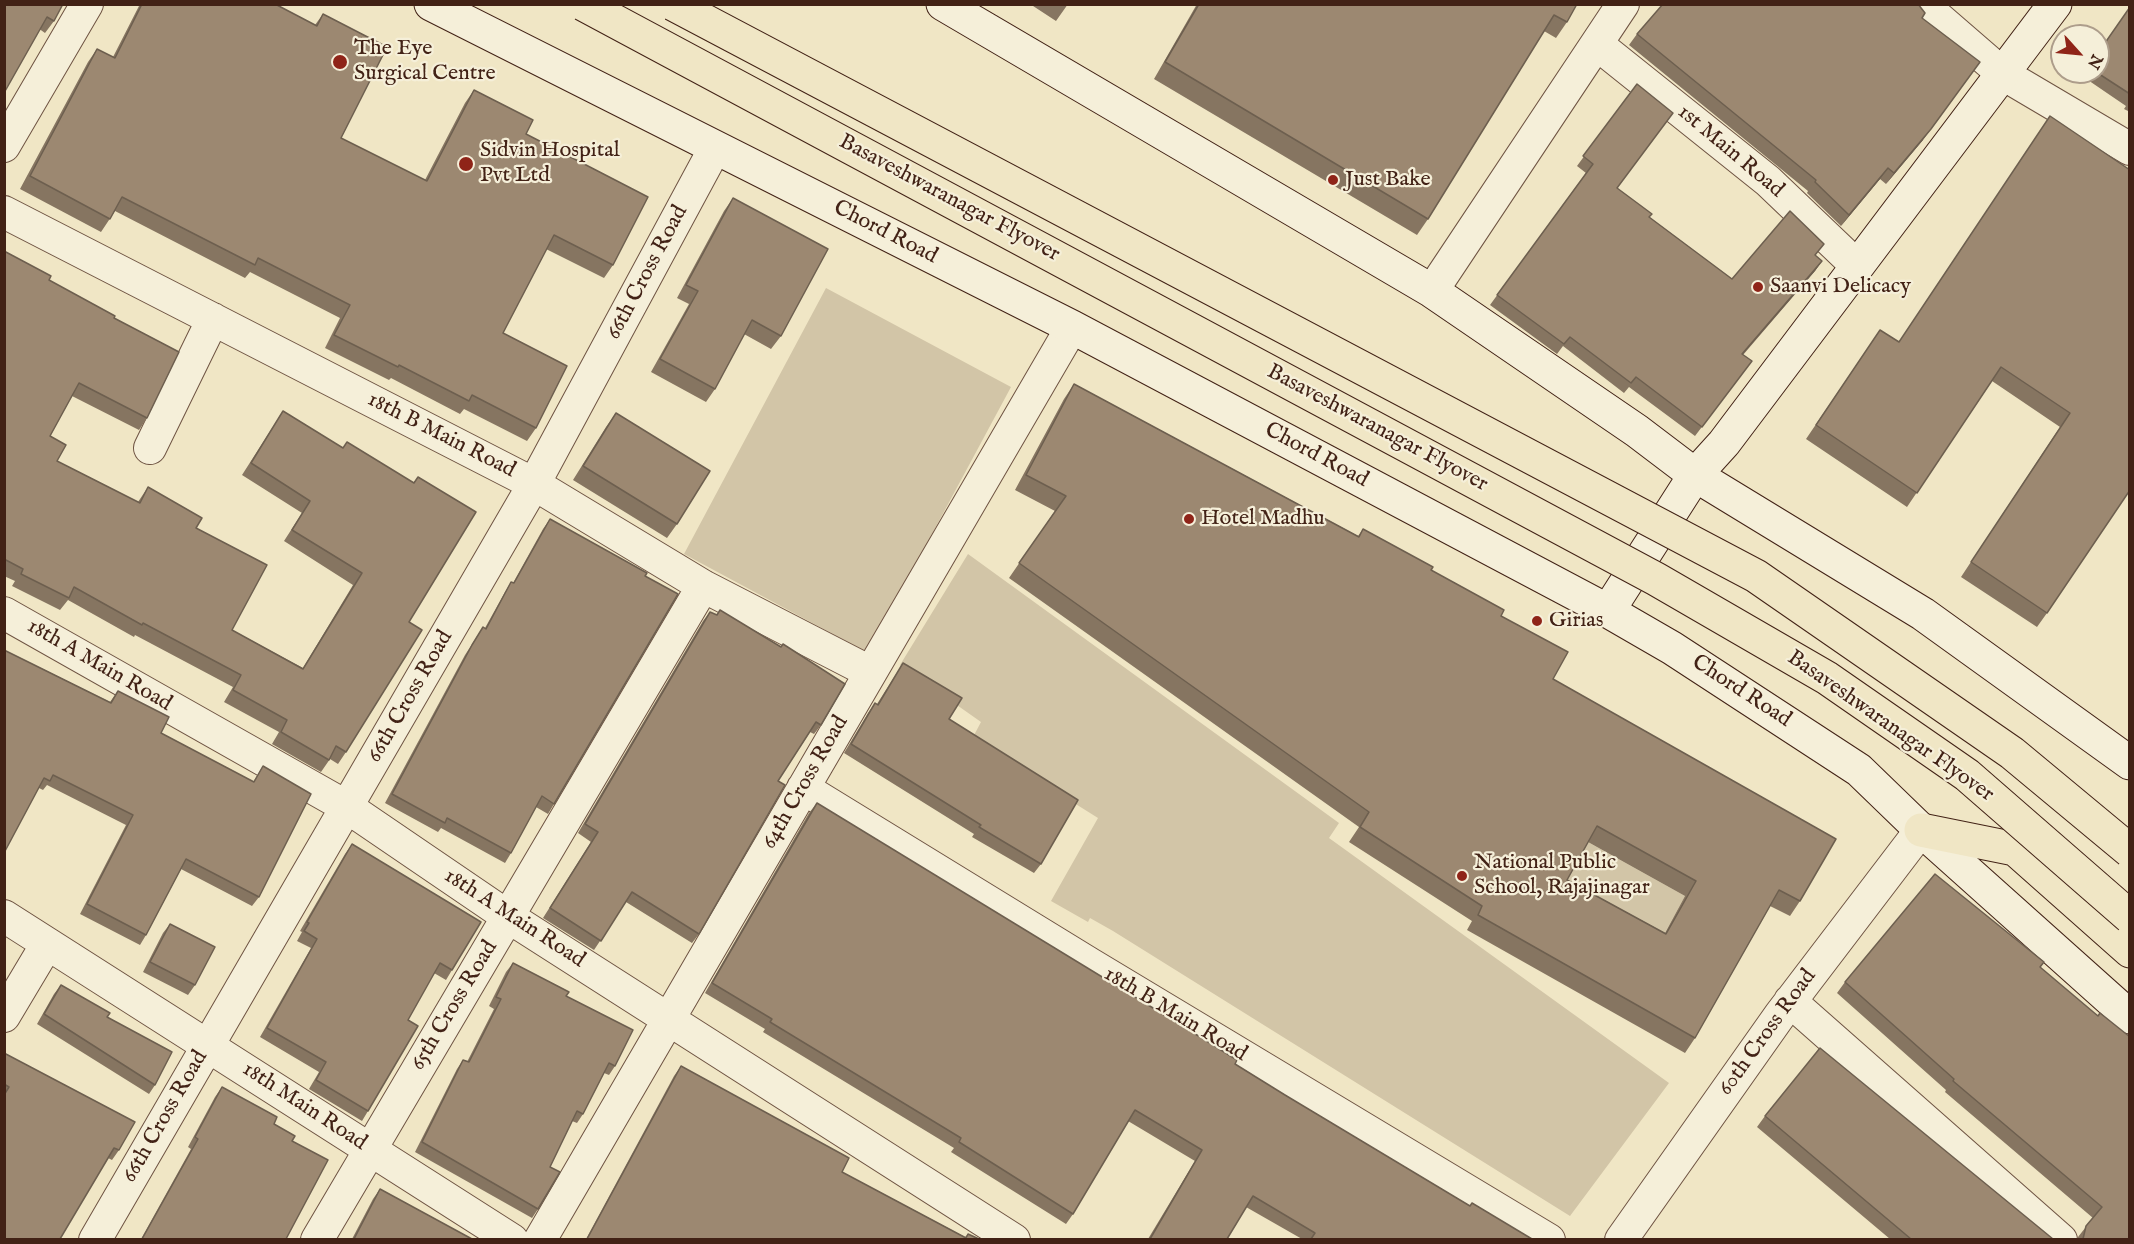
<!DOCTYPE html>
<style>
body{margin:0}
#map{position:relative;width:2134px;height:1244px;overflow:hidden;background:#f0e6c5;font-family:"IM FELL English",serif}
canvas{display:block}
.frame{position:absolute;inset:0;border:6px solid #422216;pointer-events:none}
.north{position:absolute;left:2050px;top:24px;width:60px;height:60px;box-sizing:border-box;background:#f5efd9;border:2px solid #ad9d8b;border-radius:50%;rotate:117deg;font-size:16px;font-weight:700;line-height:24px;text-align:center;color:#422216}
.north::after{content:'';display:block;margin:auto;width:21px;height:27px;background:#8f2418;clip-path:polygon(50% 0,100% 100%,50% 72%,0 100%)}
</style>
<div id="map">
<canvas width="2134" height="1244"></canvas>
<div class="frame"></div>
<div class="north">N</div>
</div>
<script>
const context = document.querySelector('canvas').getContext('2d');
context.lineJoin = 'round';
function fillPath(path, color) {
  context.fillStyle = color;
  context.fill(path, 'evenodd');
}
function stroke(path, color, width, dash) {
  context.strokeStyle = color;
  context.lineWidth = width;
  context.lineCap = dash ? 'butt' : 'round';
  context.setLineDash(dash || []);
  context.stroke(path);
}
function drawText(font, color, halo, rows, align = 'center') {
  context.font = font + ' "IM FELL English",serif';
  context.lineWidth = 4.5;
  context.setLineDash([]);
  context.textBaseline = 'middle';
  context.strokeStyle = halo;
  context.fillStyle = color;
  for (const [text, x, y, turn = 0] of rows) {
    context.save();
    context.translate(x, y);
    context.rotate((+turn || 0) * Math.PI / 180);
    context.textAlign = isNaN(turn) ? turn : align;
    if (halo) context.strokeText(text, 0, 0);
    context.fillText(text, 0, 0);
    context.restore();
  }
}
const green = new Path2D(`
 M826,288L1011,387L868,653L684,554Z
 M968,554L1339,823L1329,838L1669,1083L1570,1216L1113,931L1090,918L1088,922L1051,901L1098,818L972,739L981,722L900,665Z
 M1586,841L1685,896L1656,949L1557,895Z`);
const street = new Path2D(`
 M1922,4L2003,74L2130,149
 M1598,45L1768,181L1857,266
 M4,146L87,4
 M4,212L534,484L703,586L870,672
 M1432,291L1623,4
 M150,448L213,319
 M4,613L347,807L507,916L1014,1240
 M803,788L1090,964L1549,1240
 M4,916L512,1240
 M1790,1001L2061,1240
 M4,1016L47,944
 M95,1240L534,484L715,148
 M317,1240L703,586
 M540,1240L1072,327
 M1621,1240L1780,1015L1921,830`);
const secondary = new Path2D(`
 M431,4L1072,327L1608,611L1672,648L1859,770L1921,830L2130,1017
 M943,4L1432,291L1637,431L1695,475L1923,614L2130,763
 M1608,611L1695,475L1724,443L2055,4`);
const primary = new Path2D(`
 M1921,830L2015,849L2130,951`);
const primaryBridge = new Path2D(`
 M583,4L1656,579L1827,678L1967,775L2130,917
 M673,4L1756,576L2012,753L2130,851`);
const wall = new Path2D(`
 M4,4H63L54,21L45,33Z
 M140,4H275L315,25L323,14L341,138L425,180L465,103L474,90L526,134L613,265L604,278L546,249L503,333L536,428L527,441L464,409L460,414L391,378L389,380L325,348L340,318L250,272L245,278L115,211L101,232L20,189L88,62L97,49L113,57Z
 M1030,4H1068L1056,21Z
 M1197,4H1577L1567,22L1556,38L1544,31L1428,219L1417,235L1154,79Z
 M2130,7V112L2124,109L2126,106L2082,76L2085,72H2098Z
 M1922,18L1923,140L1886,184L1880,179L1841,226L1807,193L1808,191L1629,45L1637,34Z
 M1637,84L1617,188L1649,217L1732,279L1816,256L1822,261L1815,271L1743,355L1752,361L1695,436L1629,387L1624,393L1563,346L1557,354L1490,305L1586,173L1577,166Z
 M2130,170L2047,613L2037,627L1961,577L2060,427L1992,381L1907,507L1806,439L1880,330L1898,342Z
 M733,198L781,336L771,349L744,334L715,389L706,402L651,372L689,304L677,298L724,211Z
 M4,251L49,280L114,318L147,418L139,430L72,396L50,436L57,461L138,502L148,487L196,528L232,630L303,668L353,585L284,541L302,513L242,475L283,411L342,448L413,483L418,477L409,622L346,752L338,764L330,759L321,772L272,744L279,732L224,702L233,687L135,635L134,637L68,600L60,610L12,586L15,581L4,576Z
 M1074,384L1358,536L1363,529L1431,570L1501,616L1553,679L1800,901L1790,916L1770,906L1695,1038L1685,1053L1467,930L1472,921L1349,842L1359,827L1009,578L1055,511L1015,490L1064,399ZM1588,842L1685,896L1665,933L1567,880Z
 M616,413L677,524L667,538L573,480L606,427Z
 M550,519L645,576L554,804L548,814L536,807L511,853L505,863L441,828L438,832L385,803L465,655L483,627L485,628L505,592L511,582L513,583L543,529Z
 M710,612L821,725L814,734L810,732L778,781L699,934L692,943L626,902L594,950L543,918L591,842L578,833L703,621Z
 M4,650L110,702L118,691L161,733L253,782L263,766L259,897L252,906L181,869L146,935L140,945L80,914L126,825L47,785L43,790L39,788Z
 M903,663L949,719L1041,864L1034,873L972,837L974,834L844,753L868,713L875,703L877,704Z
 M817,803L1285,1095L1470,1206L1532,1239H1302L1246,1207L1227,1239H1148L1195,1161L1128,1121L1073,1214L1066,1224L951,1152L954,1148L763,1032L765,1029L705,993L809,813Z
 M352,844L452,970L446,980L434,973L408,1020L368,1111L362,1121L309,1089L319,1072L260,1037L311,948L297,941L302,932L300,931L345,854Z
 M170,924L195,985L188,995L143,972L163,933Z
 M2044,962L2040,968L2130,1239H2078V1237L2093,1218L1945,1092L1946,1090L1837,993L1845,982Z
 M513,963L566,996L615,1066L609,1075L604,1073L583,1114L577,1123L572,1121L550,1167L538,1209L532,1218L415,1152L457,1069L463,1060L467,1062L494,1009L489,1006L506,972Z
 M61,985L107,1017L155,1085L149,1094L37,1024L54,994Z
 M4,1053L119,1150L112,1160L108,1158L4,1239Z
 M681,1066L842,1172L965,1237L968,1234L979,1239H586L674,1076Z
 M222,1087L274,1124L292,1141L286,1239H141L191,1149L188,1147L215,1097Z
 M1765,1116L2053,1239H1890L1757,1127Z
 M380,1189L472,1239H352L373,1199Z`);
const shadedWall = new Path2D(`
 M1980,62L1923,140L1886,184L1894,173Z
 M1888,168L1880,179L1841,226L1849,215Z
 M1822,261L1815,271L1735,363L1742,354Z`);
const building = new Path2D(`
 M4,4H63L54,21L47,17L4,93Z
 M142,4H275L317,26L323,14L387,47L341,138L427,181L474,90L533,120L526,134L648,197L613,265L554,235L503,333L567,366L536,428L472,395L469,401L399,365L398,367L334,335L350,305L258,258L255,265L122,197L110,219L30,176L97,49L115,58Z
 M1199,4H1577L1567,22L1554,15L1428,219L1165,62Z
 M1663,4H1918L1925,13L1922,18L1980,62L1931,129L1894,173L1888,168L1849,215L1815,182L1816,180L1637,34Z
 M2130,7V94L2096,72H2098V53Z
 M1637,84L1673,113L1617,188L1652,214L1649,217L1732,279L1790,211L1824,244L1815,255L1822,261L1742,354L1752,361L1702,427L1636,377L1631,383L1570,337L1564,344L1497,295L1593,164L1583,156Z
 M2050,116L2130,170V490L2047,613L1971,562L2070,413L2001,367L1917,493L1816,425L1880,330L1899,342Z
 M733,198L828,249L781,336L752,320L715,389L660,359L698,291L686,285Z
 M4,251L51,276L49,280L115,316L114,318L179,352L147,418L79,383L50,436L66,445L57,461L140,503L148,487L202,518L196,528L267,565L232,630L303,669L362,573L292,530L310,501L251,463L283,411L343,448L347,442L414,483L418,477L476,512L409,622L422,630L346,752L336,746L329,760L281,732L287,720L233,690L241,675L143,623L142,625L74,587L69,598L21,574L23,569L4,559Z
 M1074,384L1359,537L1363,529L1433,567L1431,570L1504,610L1501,616L1568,652L1553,679L1836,839L1800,901L1779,890L1695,1038L1478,915L1482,906L1360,827L1369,812L1019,563L1066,496L1026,475ZM1597,826L1696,881L1666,934L1567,880Z
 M616,413L710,471L677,524L583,466Z
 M550,519L647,573L645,576L678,594L554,804L542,796L511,853L447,818L445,823L392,794L472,645L483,627L486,629L511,582L514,583Z
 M720,610L781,647L783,644L845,684L821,725L816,722L778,781L785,785L699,934L632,892L601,941L550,908L598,832L585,824L710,612L717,615Z
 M4,650L111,703L118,691L169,717L161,733L254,782L263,766L311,794L259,897L186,859L146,935L87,904L133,815L53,775L50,781L44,778L4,853Z
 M903,663L962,698L949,719L1078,800L1041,864L979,827L981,825L851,744L875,703L878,705Z
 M817,803L1176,1022L1237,1060L1235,1064L1285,1095L1470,1206L1472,1203L1532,1239H1311L1315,1233L1253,1196L1227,1239H1150L1202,1150L1135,1110L1073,1214L959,1142L961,1138L770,1022L772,1019L712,983Z
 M352,844L481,922L452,970L440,963L408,1020L418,1026L368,1111L316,1080L326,1062L267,1028L317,939L304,931L309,923L307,922Z
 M1935,874L2044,962L2040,967L2098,1016L2100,1013L2130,1037V1239H2083L2086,1226L2102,1207L1953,1081L1954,1079L1845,982Z
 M170,924L215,947L195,985L150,962Z
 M513,963L569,992L566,996L633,1030L615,1066L609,1063L583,1114L577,1111L550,1167L560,1172L538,1209L422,1142L463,1060L469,1062L501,999L496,997Z
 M61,985L110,1013L107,1017L172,1052L155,1085L44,1014Z
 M1820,1048L2053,1239H1911L1765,1116Z
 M4,1053L135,1122L119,1150L114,1148L60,1239H4V1095L9,1087L4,1084Z
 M681,1066L849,1158L842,1172L966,1238L968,1234L979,1239H587Z
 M222,1087L277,1117L274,1124L295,1136L292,1141L328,1160L286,1239H142L198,1139L195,1137Z
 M380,1189L472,1239H354Z`);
const markers = [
 [340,62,8,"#8f2418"],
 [466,164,8,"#8f2418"],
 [1333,180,6,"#8f2418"],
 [1758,287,6,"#8f2418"],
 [1189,519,6,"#8f2418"],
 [1537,621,6,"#8f2418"],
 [1462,876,6,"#8f2418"]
];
const poiNames = [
 ["The Eye",354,49],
 ["Surgical Centre",354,74],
 ["Sidvin Hospital",480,151],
 ["Pvt Ltd",480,176],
 ["Just Bake",1345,180],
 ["Saanvi Delicacy",1770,287],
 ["Hotel Madhu",1201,519],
 ["Girias",1549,621],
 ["National Public",1474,863],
 ["School, Rajajinagar",1474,888]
];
const streetNames = [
 ["1st Main Road",1730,152,40],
 ["Basaveshwaranagar Flyover",949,199,28],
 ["Chord Road",885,233,27],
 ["66th Cross Road",648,273,-62],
 ["Basaveshwaranagar Flyover",1377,429,28],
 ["18th B Main Road",441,436,27],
 ["Chord Road",1316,456,28],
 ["18th A Main Road",99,666,30],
 ["Chord Road",1741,692,33],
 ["66th Cross Road",411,697,-60],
 ["Basaveshwaranagar Flyover",1890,727,35],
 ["64th Cross Road",806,783,-60],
 ["18th A Main Road",514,919,33],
 ["65th Cross Road",455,1006,-59],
 ["18th B Main Road",1175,1015,31],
 ["60th Cross Road",1768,1033,-54],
 ["18th Main Road",304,1107,33],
 ["66th Cross Road",166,1117,-60]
];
fillPath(green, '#d2c5a7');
stroke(street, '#6e5342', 34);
stroke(secondary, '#422216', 35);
stroke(primary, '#422216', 35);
stroke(street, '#f5efd9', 32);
stroke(secondary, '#f5efd9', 33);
stroke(primary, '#f0e6c5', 33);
stroke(primaryBridge, '#422216', 35, []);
stroke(primaryBridge, '#f0e6c5', 33);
fillPath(wall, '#867561');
fillPath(shadedWall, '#6d5f4f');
fillPath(building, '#9c8871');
stroke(building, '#6d5f4f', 1.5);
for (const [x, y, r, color] of markers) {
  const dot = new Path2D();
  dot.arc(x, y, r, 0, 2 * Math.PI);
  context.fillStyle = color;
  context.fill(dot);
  stroke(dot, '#f5efd9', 2);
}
drawText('22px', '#422216', '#f5efd9', poiNames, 'left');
drawText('22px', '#422216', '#f5efd9', streetNames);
</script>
